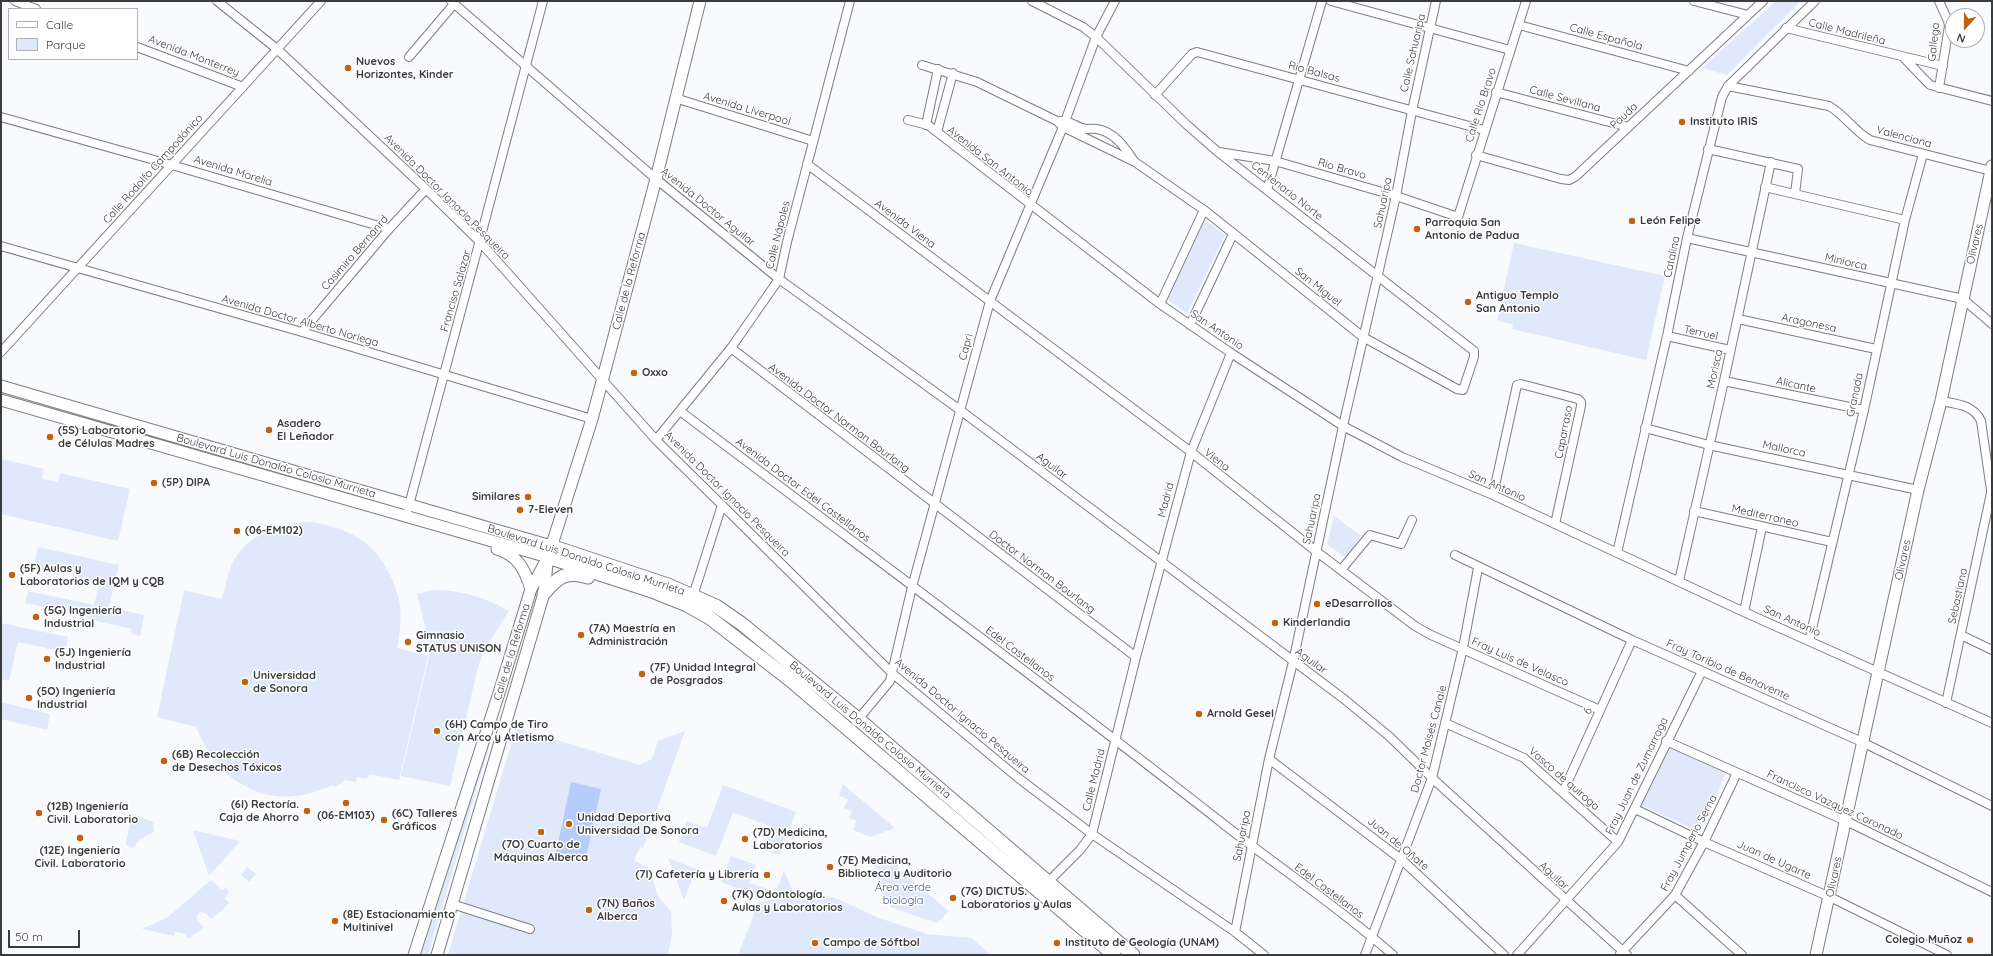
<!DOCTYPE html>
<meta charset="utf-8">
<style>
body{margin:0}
#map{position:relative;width:1993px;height:956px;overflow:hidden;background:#f8fafe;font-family:Quicksand,sans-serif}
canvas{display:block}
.frame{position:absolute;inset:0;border:2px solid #3a3b3d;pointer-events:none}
.legend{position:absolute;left:8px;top:8px;width:130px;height:52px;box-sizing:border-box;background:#fff;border:1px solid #b0b1b1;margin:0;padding:5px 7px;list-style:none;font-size:12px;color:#3a3b3d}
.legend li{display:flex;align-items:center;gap:8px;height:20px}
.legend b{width:20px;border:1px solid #b0b1b1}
.north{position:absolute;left:1945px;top:8px;width:40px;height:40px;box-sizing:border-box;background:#fff;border:1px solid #b0b1b1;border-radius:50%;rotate:201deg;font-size:11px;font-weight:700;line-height:16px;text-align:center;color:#3a3b3d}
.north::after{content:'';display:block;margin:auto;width:14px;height:18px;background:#bf6310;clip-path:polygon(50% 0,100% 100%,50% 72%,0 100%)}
.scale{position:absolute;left:8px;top:930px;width:72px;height:18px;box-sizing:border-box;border:2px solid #3a3b3d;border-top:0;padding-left:5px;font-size:12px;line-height:14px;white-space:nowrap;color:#3a3b3d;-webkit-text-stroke:3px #fff;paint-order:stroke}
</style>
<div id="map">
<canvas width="1993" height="956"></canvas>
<div class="frame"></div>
<ul class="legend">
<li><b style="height:5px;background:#fff"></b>Calle</li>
<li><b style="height:11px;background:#e0e8fb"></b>Parque</li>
</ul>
<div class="north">N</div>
<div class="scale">50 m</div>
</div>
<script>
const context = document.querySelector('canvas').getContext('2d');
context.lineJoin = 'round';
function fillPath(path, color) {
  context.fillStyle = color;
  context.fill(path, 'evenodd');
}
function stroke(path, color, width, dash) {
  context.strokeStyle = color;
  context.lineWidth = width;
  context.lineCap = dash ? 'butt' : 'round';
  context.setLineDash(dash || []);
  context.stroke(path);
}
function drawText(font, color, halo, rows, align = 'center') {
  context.font = font + ' Quicksand,sans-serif';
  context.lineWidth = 3;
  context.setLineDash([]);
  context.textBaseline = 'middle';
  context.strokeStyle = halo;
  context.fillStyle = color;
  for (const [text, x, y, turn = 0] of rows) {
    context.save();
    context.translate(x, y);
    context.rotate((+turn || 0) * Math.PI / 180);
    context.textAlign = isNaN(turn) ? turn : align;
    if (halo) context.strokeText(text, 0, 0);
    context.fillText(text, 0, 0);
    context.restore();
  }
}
const green = new Path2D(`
 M1776,1H1801L1727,75L1702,68Z
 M1204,219L1225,235L1187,314L1167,299Z
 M1514,243L1665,276L1646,360L1512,329L1513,324L1497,321Z
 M1,459L44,469L42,479L58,482L60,473L130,489L118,541L1,514Z
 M1334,516L1361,536L1346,558L1327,544Z
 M314,522C328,525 342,529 355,536C376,547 392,573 398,596C403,612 400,632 397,648L428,656L399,780L369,774L367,779L357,777L356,782L345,780L335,787L332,785C273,814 219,786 196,727L157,717L184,590L222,599C225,588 227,577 231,566C246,533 281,523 314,522Z
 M38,547L119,565L109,607L144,615L140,636L131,634L132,629L87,619L88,613L68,609L67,612L25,603L28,591L94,605L99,584L72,578L74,569L62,566L60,575L33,569Z
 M433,590C461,590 484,597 509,611L484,650L478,667L450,786L401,776L428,661L430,646L417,594Z
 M1,623L68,637L65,652L18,642L9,681L1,679Z
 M1,702L50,714L47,730L1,719Z
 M516,728L640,765L652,759L658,741L685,731L643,848L640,847L634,861L648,867L659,898L671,911L672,933L668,955H448Z
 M488,746L489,747L428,955H421Z
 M1667,747L1726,773L1700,832L1641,805Z
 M843,784L895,828L870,837L853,830L856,821L849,818L852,811L844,808L848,799L839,796Z
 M723,785L796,812L779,855L763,849L771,827L733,812L716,856L679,842L687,821L707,828Z
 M134,815L153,822L154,832L140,839L133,848L126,845V842L132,818Z
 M193,830L240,841L209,876Z
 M895,855L902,860L897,868L949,911L937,923L890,907L878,883L877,870L874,864Z
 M731,856L756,865L749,883L776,892L784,871L794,893L792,899L833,897L879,918L927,934L971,938L991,955H738L759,902L770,901L721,882Z
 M668,858L696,869L684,900Z
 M247,867L256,874L249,882L241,875Z
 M211,880L222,890L226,888L229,892L224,898L230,903L211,919L205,913L200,912L197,915V920L204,927L188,939L185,934L175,932L174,936L142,929L168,917Z`);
const water = new Path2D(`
 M571,782L601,789L586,858L556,852Z`);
const street = new Path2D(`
 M15,1L36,9
 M217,1L277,49L426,189L481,243L656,440L893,674L1017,777L1092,834L1235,932L1264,955
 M451,1L656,179L779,279L960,410L1344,699L1390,737L1432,778L1627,955
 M1331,1L1510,50
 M1694,1L1748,15
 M1939,1L1948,21L1949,26L1939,88
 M1519,25L1689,71
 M1786,28L1943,66
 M137,47L243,87
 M409,57L454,4
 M1904,58L1930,85L1992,101
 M922,65L977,82L1057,121L1063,127L1135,162L1204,210L1363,337L1457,389L1463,390L1474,357V351L1218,152L1187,125L1096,37L1083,27L1032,1
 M1728,86L1829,106C1845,115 1854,131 1870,140L1991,171
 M1496,92L1628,127
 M1155,95L1192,54L1197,52L1484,130
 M675,98L813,141
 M1,117L172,165L389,229
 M908,120L928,125L1160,304L1231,353L1343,426L1402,457L1493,495L1744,612L1992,723
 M1061,121C1069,120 1075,126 1082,128C1087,130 1092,128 1097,129C1115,132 1125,148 1134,161
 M926,125L938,69
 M937,132L953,73
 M1708,149L1798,169L1795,194
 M1219,152L1275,161L1396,196L1458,217L1526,1
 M1476,155L1561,179L1569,180L1575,177L1763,1
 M807,164L1191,452L1317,552L1415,626L1431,635L1600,710
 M1765,187L1905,220
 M1267,190L1322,1
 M1687,238L1963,299L1992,324
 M1,246L302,332L592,419
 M1160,304L1204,210
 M1738,319L1876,349
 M1190,325L1233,234
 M302,332L389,229L426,189
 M1667,336L1730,350
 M731,348L1136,657
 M1,352L321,1
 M1724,381L1864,410
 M1941,401C1957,404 1974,405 1981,421L1992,497
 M680,411C862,549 1046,684 1226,826C1281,869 1340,908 1393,955
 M1645,428L1709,445L1918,490
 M656,440L731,348L779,279L787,242L850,1
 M1493,495L1517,385L1521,384L1578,399L1581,402V406L1555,524
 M408,509C453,339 499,171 543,1
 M1694,511L1832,542
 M1617,553L1667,336L1687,238L1722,97L1728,86L1815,1
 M1455,555L1632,640L1862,742L1992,806
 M1341,570L1370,535L1401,544L1412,520
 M1679,581L1724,381L1771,162
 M693,596L722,505
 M1744,612L1762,527
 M1961,635L1992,650
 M1809,641L1864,410L1905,220L1923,154
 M1946,703L1991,493
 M856,722L890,681L912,587L990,301L1063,127L1096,37L1115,1
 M1445,723L1524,758L1618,842
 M1666,741L1846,821L1992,892
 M1269,759L1402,860L1504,955
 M1563,792L1632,640
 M1635,809L1704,842L1830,897L1947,955
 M1046,884L1080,850L1092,834L1136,657L1191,452L1231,353
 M1675,895L1742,955
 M452,904L530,929
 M1235,932L1269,759L1293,662L1343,426L1396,196L1412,111L1436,1
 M1620,954L1675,895L1704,842L1737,773
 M1365,955L1432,778L1463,648L1478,568
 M1517,955L1618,842L1702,671`);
const secondary = new Path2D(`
 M1,386L551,546
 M1,400L548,557
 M497,549C518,555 525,570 531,589
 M414,955L499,693L531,589L548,557L592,419L656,179L700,1
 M437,955L544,593L547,564
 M1816,955L1918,490L1941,401L1992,166`);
const primary = new Path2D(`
 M551,546L668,585L716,606L742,624L858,719L1133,955
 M548,557L652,591L687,605L710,618L789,679L1114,955
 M544,593C558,577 566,570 588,577`);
const markers = [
 [348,68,4,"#bf6310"],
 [1682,122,4,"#bf6310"],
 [1632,221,4,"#bf6310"],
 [1417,229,4,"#bf6310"],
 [1468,302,4,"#bf6310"],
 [634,373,4,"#bf6310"],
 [269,430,4,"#bf6310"],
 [50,437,4,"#bf6310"],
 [154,483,4,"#bf6310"],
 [528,497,4,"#bf6310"],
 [520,510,4,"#bf6310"],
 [237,531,4,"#bf6310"],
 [12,575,4,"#bf6310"],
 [1317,604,4,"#bf6310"],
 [36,617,4,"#bf6310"],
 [1275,623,4,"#bf6310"],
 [581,635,4,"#bf6310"],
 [408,642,4,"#bf6310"],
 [47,659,4,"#bf6310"],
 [642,674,4,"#bf6310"],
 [245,682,4,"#bf6310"],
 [29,698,4,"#bf6310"],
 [1199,714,4,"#bf6310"],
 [437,731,4,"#bf6310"],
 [164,761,4,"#bf6310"],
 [346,803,4,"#bf6310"],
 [307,811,4,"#bf6310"],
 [39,813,4,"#bf6310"],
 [384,820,4,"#bf6310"],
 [569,824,4,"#bf6310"],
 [541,832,4,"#bf6310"],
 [80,838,4,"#bf6310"],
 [745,839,4,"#bf6310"],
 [830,867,4,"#bf6310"],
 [767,875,4,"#bf6310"],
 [953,898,4,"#bf6310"],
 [724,901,4,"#bf6310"],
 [589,910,4,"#bf6310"],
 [335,921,4,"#bf6310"],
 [1970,940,4,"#bf6310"],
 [815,943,4,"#bf6310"],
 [1057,943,4,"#bf6310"]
];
const streetNames = [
 ["Calle Madrileña",1847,32,14],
 ["Calle Española",1606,37,15],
 ["Gallega",1934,42,-84],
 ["Calle Sahuaripa",1413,53,-77],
 ["Avenida Monterrey",194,56,21],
 ["Rio Balsas",1314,72,15],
 ["Calle Sevillana",1565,99,15],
 ["Calle Río Bravo",1481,105,-72],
 ["Avenida Liverpool",747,109,17],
 ["Pauda",1624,116,-43],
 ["Valenciana",1904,137,15],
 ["Avenida San Antonio",990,161,38],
 ["Calle Rodolfo Campodónico",153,169,-48],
 ["Rio Bravo",1342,169,16],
 ["Avenida Morelia",233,171,17],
 ["Centenario Norte",1287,191,38],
 ["Avenida Doctor Ignacio Pesqueira",447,197,45],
 ["Sahuaripa",1383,203,-78],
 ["Avenida Doctor Aguilar",708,207,39],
 ["Avenida Viena",905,224,37],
 ["Calle Nápoles",778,235,-76],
 ["Olivares",1975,244,-77],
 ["Casimiro Bernanrd",355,253,-49],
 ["Catalina",1672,257,-78],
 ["Miniorca",1846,262,13],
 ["Calle de la Reforma",629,281,-75],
 ["San Miguel",1318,287,38],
 ["Franciso Salazar",456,291,-74],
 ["Avenida Doctor Alberto Noriega",300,321,16],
 ["Aragonesa",1809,323,12],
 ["San Antonio",1217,330,34],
 ["Terruel",1701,333,13],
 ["Capri",966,347,-75],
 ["Morisca",1715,369,-78],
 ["Alicante",1796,385,12],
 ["Granada",1855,395,-78],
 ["Avenida Doctor Norman Bourlong",839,418,37],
 ["Caparraso",1564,432,-79],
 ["Mallorca",1784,449,12],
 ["Viena",1217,460,38],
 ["Boulevard Luis Donaldo Colosio Murrieta",276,466,16],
 ["Aguilar",1052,466,37],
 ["San Antonio",1497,486,24],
 ["Avenida Doctor Edel Castellanos",803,490,37],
 ["Avenida Doctor Ignacio Pesqueira",727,494,45],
 ["Madrid",1166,500,-75],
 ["Mediterraneo",1765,516,13],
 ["Sahuaripa",1312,519,-78],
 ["Boulevard Luis Donaldo Colosio Murrieta",586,560,18],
 ["Olivares",1903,560,-78],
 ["Doctor Norman Bourlang",1042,572,37],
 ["Sebastiana",1958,596,-78],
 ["San Antonio",1792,621,24],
 ["Calle de la Reforma",512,652,-73],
 ["Edel Castellanos",1020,654,37],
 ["Aguilar",1311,661,36],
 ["Fray Luis de Velasco",1520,662,24],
 ["Fray Toribio de Benavente",1728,670,24],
 ["6",1588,711,-66],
 ["Avenida Doctor Ignacio Pesqueira",962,716,40],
 ["Boulevard Luis Donaldo Colosio Murrieta",870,730,40],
 ["Doctor Moisés Canale",1429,739,-75],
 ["Fray Juan de Zumarraga",1637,776,-64],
 ["Vasco de quiroga",1564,779,41],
 ["Calle Madrid",1094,780,-76],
 ["Francisco Vazquez Coronado",1835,805,25],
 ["Sahuaripa",1242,836,-79],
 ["Fray Jumperio Serna",1689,843,-62],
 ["Juan de Oñate",1398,844,40],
 ["Juan de Ugarte",1774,860,24],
 ["Aguilar",1554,876,43],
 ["Olivares",1834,877,-78],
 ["Edel Castellanos",1329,891,37]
];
const poiNames = [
 ["Nuevos",356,62],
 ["Horizontes, Kinder",356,75],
 ["Instituto IRIS",1690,122],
 ["León Felipe",1640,221],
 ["Parroquia San",1425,223],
 ["Antonio de Padua",1425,236],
 ["Antiguo Templo",1476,296],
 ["San Antonio",1476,309],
 ["Oxxo",642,373],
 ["Asadero",277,424],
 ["El Leñador",277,437],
 ["(5S) Laboratorio",58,431],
 ["de Células Madres",58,444],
 ["(5P) DIPA",162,483],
 ["Similares",520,497,"right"],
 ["7-Eleven",528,510],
 ["(06-EM102)",245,531],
 ["(5F) Aulas y",20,569],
 ["Laboratorios de IQM y CQB",20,582],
 ["eDesarrollos",1325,604],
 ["(5G) Ingeniería",44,611],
 ["Industrial",44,624],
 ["Kinderlandia",1283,623],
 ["(7A) Maestría en",589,629],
 ["Administración",589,642],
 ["Gimnasio",416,636],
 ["STATUS UNISON",416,649],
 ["(5J) Ingeniería",55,653],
 ["Industrial",55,666],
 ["(7F) Unidad Integral",650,668],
 ["de Posgrados",650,681],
 ["Universidad",253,676],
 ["de Sonora",253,689],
 ["(5O) Ingeniería",37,692],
 ["Industrial",37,705],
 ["Arnold Gesel",1207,714],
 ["(6H) Campo de Tiro",445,725],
 ["con Arco y Atletismo",445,738],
 ["(6B) Recolección",172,755],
 ["de Desechos Tóxicos",172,768],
 ["(6I) Rectoría.",299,805,"right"],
 ["Caja de Ahorro",299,818,"right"],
 ["(12B) Ingeniería",47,807],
 ["Civil. Laboratorio",47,820],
 ["(6C) Talleres",392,814],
 ["Gráficos",392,827],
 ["(06-EM103)",346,816,"center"],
 ["Unidad Deportiva",577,818],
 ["Universidad De Sonora",577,831],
 ["(7D) Medicina,",753,833],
 ["Laboratorios",753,846],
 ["(7O) Cuarto de",541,845,"center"],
 ["Máquinas Alberca",541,858,"center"],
 ["(12E) Ingeniería",80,851,"center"],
 ["Civil. Laboratorio",80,864,"center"],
 ["(7E) Medicina,",838,861],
 ["Biblioteca y Auditorio",838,874],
 ["(7I) Cafetería y Librería",759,875,"right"],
 ["(7G) DICTUS.",961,892],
 ["Laboratorios y Aulas",961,905],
 ["(7K) Odontología.",732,895],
 ["Aulas y Laboratorios",732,908],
 ["(7N) Baños",597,904],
 ["Alberca",597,917],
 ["(8E) Estacionamiento",343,915],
 ["Multinivel",343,928],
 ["Colegio Muñoz",1962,940,"right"],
 ["Campo de Sóftbol",823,943],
 ["Instituto de Geología (UNAM)",1065,943]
];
const parkNames = [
 ["Área verde",903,888],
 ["biología",903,901]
];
fillPath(green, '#e0e8fb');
fillPath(water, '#b8ccfb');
stroke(street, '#7c7e83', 10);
stroke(secondary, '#7c7e83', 13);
stroke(primary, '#7c7e83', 15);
stroke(street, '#fff', 8);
stroke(secondary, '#fff', 11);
stroke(primary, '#fff', 13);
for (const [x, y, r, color] of markers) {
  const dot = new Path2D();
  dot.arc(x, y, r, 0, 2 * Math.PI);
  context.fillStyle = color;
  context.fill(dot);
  stroke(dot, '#fff', 1.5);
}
drawText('11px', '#3a3b3d', '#fff', streetNames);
drawText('bold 11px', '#3a3b3d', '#fff', poiNames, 'left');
drawText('11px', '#3b518b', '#fff', parkNames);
</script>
